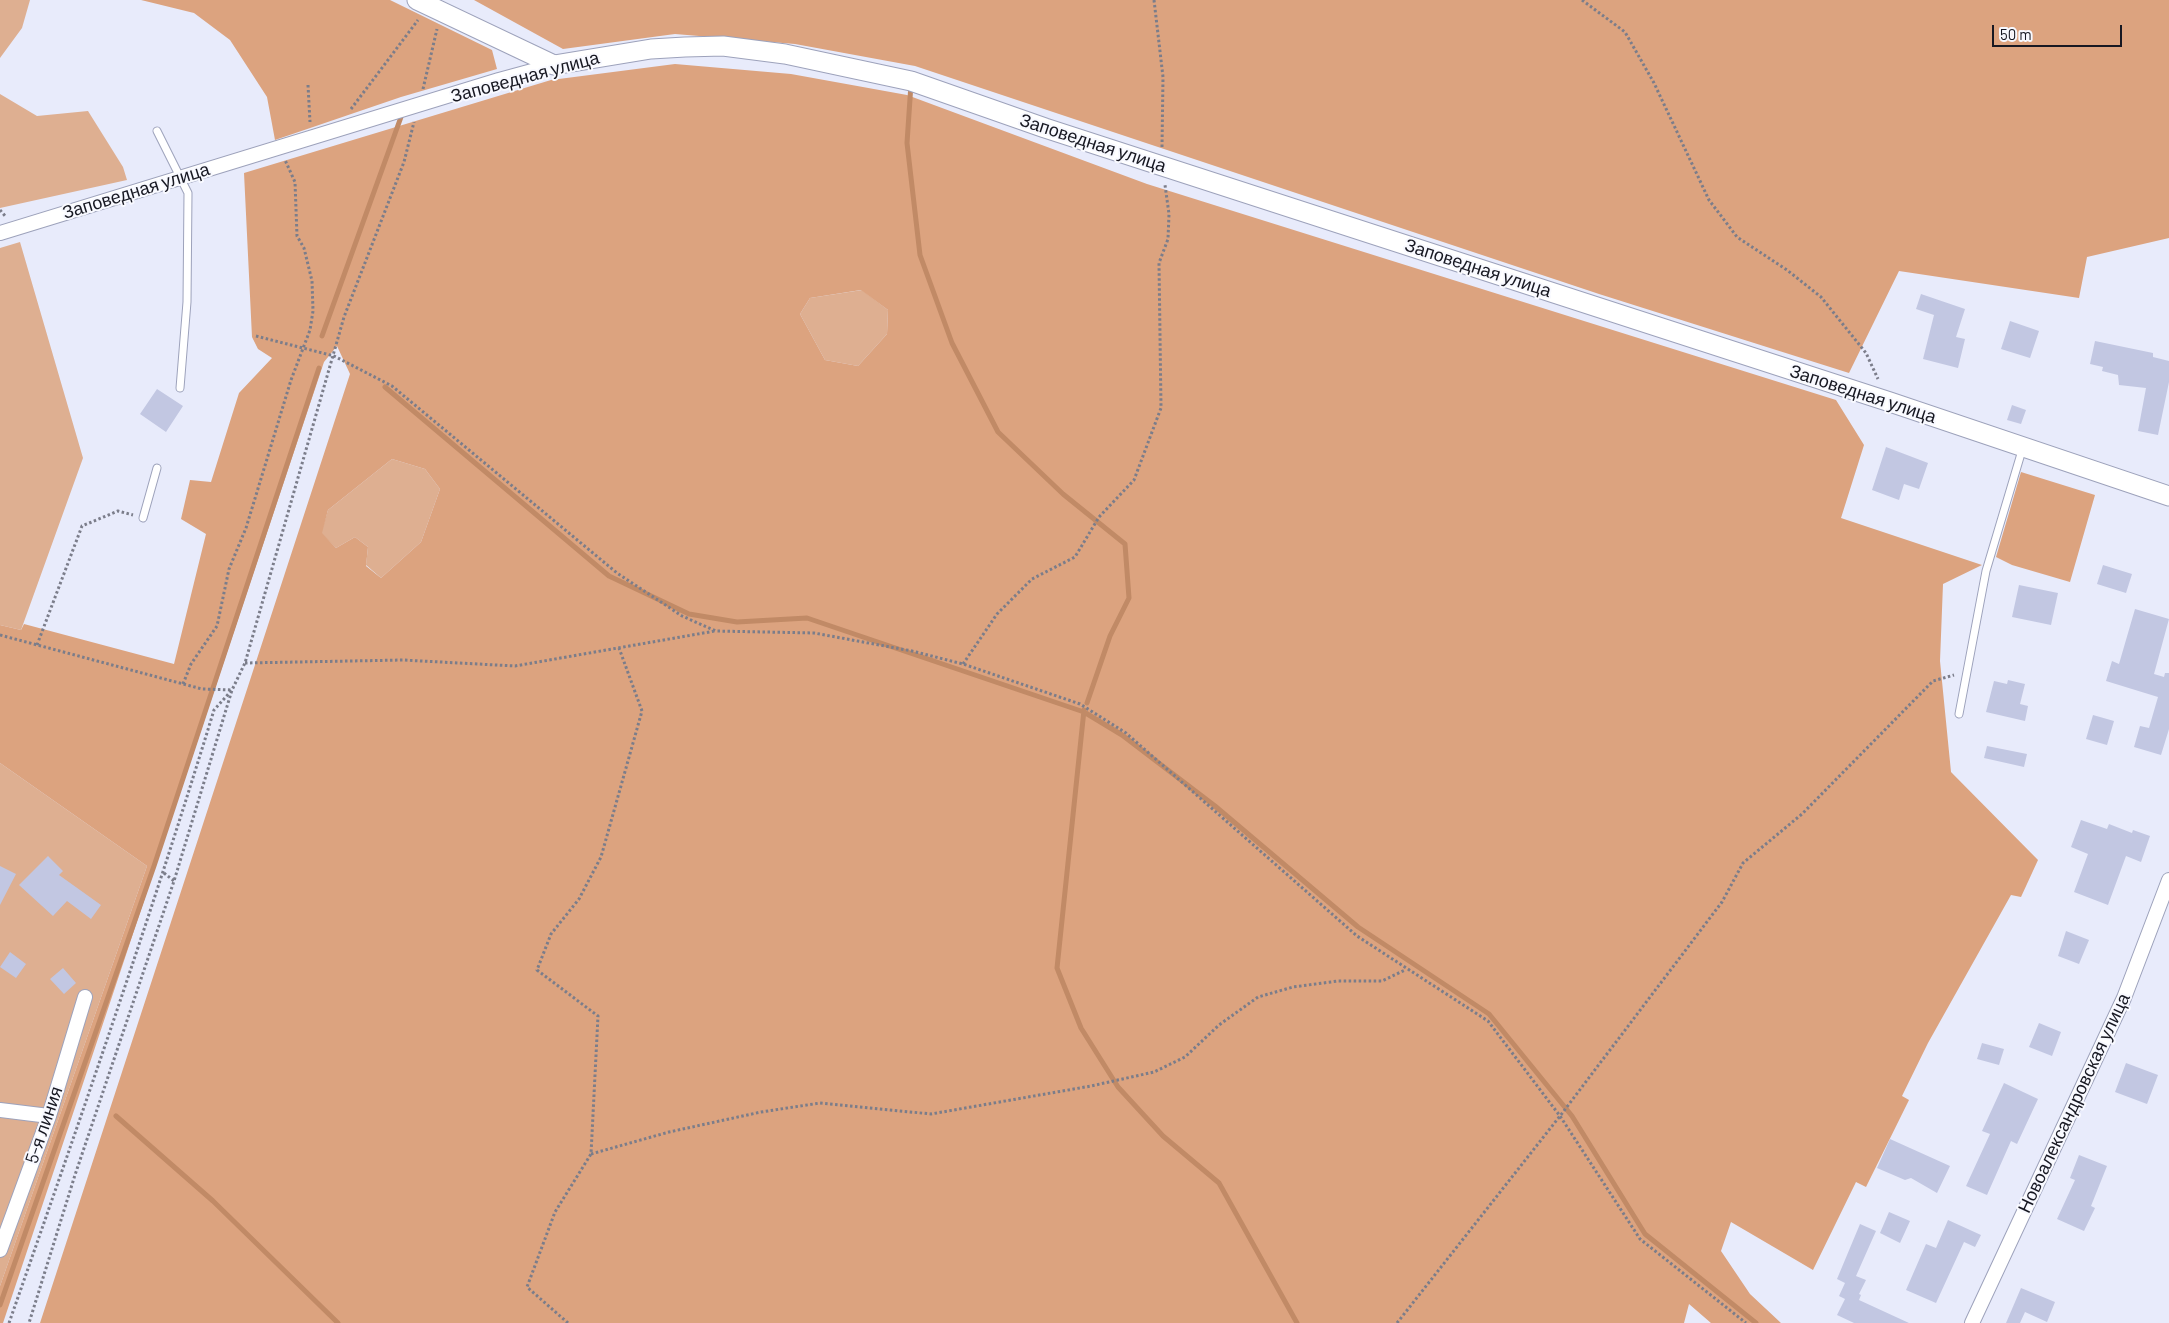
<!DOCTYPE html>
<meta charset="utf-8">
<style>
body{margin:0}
#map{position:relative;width:2169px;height:1323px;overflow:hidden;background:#e8ebfb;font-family:Barlow,sans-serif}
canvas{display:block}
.scale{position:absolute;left:1992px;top:25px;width:130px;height:22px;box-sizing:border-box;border:2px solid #171822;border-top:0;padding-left:6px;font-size:15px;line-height:18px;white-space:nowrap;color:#171822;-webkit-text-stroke:4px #f8f9ff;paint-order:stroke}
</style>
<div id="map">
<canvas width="2169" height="1323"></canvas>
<div class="scale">50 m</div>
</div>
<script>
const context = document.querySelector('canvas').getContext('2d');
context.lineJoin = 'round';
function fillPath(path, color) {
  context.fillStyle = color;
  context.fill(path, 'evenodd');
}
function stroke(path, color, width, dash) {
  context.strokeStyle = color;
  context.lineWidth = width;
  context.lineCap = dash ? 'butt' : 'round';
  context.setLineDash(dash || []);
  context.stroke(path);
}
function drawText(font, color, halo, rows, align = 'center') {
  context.font = font + ' Barlow,sans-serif';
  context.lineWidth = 4;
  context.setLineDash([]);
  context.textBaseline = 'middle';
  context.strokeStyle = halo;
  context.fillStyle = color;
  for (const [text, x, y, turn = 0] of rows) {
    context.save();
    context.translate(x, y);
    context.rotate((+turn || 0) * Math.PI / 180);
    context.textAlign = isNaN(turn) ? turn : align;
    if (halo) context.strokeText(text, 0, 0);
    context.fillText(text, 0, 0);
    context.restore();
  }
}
const green = new Path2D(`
 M0,0H30L22,28L0,58Z
 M0,94L37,116L88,111L123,167L127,180L0,208Z
 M20,242L83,458L21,630L0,625V248Z
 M862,290L888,310L887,334L858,366L825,360L800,314L810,298Z
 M392,459L425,469L440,489L421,542L381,578L366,565L368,547L355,537L336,548L321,533L328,510Z
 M0,763L147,866L0,1286Z`);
const forest = new Path2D(`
 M141,0H390L492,50L497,69L401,97L275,140L267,97L230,40L194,13Z
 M474,0H2169V238L2087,257L2079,298L1899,271L1849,373L1599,294L915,66L795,44L675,34L563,49Z
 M675,64L791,74L907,95L1147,184L1836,400L1864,445L1841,518L1982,565L1943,584L1940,661L1951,772L2038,860L2021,897L2011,895L1928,1043L1902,1096L1909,1100L1866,1187L1856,1182L1813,1270L1731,1222L1721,1251L1750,1294L1781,1323H1711L1689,1304L1684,1323H40L350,374L337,346L324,362L3,1323H0V1286L147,866L0,763V625L21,630L24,624L174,664L206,534L181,519L190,480L211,482L239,393L272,358L258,349L252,337L244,173L551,80ZM861,290L888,310L887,334L858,366L825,360L800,314L810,298ZM392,459L425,469L440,489L421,542L381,578L366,566L368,547L355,537L336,548L322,533L328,510Z
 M2021,472L2095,495L2070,582L2012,565L1996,557Z`);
const stream = new Path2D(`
 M911,84L907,143L920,255L952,343L998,432L1063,494L1125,544L1129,598L1110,636L1087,703
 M322,336L401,117
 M385,387L609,576L689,614L737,622L807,618L1084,712L1122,735L1215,806L1358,927L1489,1014L1572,1116L1645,1234L1756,1323
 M1084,710L1057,968L1081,1028L1118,1087L1163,1136L1219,1183L1297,1323
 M116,1116L213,1201L338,1323
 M0,1305L154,866L319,368`);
const building = new Path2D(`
 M1921,294L1965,309L1956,337L1965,339L1958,368L1923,359L1934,315L1916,309Z
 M2010,321L2039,331L2030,358L2001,349Z
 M2095,341L2153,353V357L2169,361V382L2158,435L2138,431L2146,388L2119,385L2118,375L2102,371L2103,367L2090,364Z
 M157,389L183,406L166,432L140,414Z
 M2012,405L2026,410L2021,424L2007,420Z
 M1886,447L1928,463L1919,489L1904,484L1899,500L1872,490Z
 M2103,565L2132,574L2126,593L2097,584Z
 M2019,585L2058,593L2051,625L2012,617Z
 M2135,609L2169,619L2154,674L2164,677L2165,673H2169V729L2161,755L2134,747L2140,726L2149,728L2158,697L2106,681L2112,661L2119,664Z
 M2008,680L2025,684L2020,704L2028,706L2025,721L1986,712L1994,681L2007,684Z
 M2093,715L2114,721L2107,745L2086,739Z
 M1987,746L2027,754L2024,767L1984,758Z
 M2081,820L2107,829L2109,824L2132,833L2133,830L2150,836L2141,862L2126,856L2108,905L2074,892L2088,854L2071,847Z
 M48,856L63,871L59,875L101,905L91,919L67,901L53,916L19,885Z
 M0,866L16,874L0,905Z
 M2066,931L2089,940L2079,964L2058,956Z
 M10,952L26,964L16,978L0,967Z
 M63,968L76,983L64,994L50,979Z
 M2039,1023L2061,1032L2052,1056L2029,1047Z
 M1982,1043L2004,1049L1999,1065L1977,1059Z
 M2126,1063L2158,1075L2147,1104L2115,1092Z
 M2004,1083L2038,1099L2017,1144L2011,1141L1987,1195L1966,1186L1990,1134L1982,1131Z
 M1890,1139L1950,1166L1937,1193L1911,1178L1905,1180L1877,1168Z
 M2079,1155L2107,1166L2091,1206L2095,1208L2084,1231L2057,1219L2075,1180L2070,1178Z
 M1889,1212L1910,1221L1900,1243L1880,1233Z
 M1948,1220L1981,1235L1975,1247L1964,1242L1936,1303L1906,1290L1926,1244L1936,1248Z
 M1860,1224L1876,1231L1856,1276L1866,1280L1859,1294L1861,1295L1859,1300L1909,1323H1854L1837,1315L1845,1299L1839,1296L1845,1283L1837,1279Z
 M2021,1288L2055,1302L2047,1322L2025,1312L2020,1323H2006Z`);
const path = new Path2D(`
 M1154,0L1163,77L1162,147
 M1582,0L1625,32L1654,83L1709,200L1737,237L1787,270L1821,297L1866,353L1878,379
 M308,85L310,122
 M423,89L437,29
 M351,109L418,20
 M0,210L6,217
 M256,336L334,356L392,386L617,573L682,616L716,631L814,633L912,651L963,664L1080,704L1126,733L1357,936L1488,1021L1560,1116L1640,1239L1746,1323
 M0,635L202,689L232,690L174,881L75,1175L29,1323
 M37,645L82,526L118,511L133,515
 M245,663L403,660L515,666L715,631
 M963,664L997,614L1032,579L1075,557L1099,517L1134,480L1161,408L1159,263L1168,239L1169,214L1165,185
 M183,684L191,664L217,626L229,569L246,528L291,380L310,330L313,311L312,281L304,248L297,236L295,182L285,160
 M164,873L174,881
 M591,1154L669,1132L761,1112L820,1103L931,1114L1091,1086L1154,1072L1185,1057L1219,1025L1258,997L1293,987L1338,981H1382L1405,970
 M9,1323C80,1120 151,916 214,710L232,690L245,663L344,317L404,162L414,122
 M568,1323L527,1287L555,1212L591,1154L598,1016L537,970L551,934L579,899L601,857L642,711L619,648
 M1397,1323L1560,1116L1722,902L1743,863L1802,814L1933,681L1954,675`);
const lane = new Path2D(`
 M157,131L188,193L187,302L180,388
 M143,518L157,468
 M1959,714L1986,571L2023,447`);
const street = new Path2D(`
 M0,233L499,80L554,65
 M0,1110L49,1116
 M0,1250L49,1116L85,997
 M1972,1323L2124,998L2169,880`);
const secondary = new Path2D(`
 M417,0L554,65L651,49L685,47L723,46L785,54L911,81L1045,128L1890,402L2169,496`);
const streetNames = [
 ["Заповедная улица",525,77,-15],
 ["Заповедная улица",1093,143,18],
 ["Заповедная улица",136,191,-17],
 ["Заповедная улица",1478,268,18],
 ["Заповедная улица",1863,394,18],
 ["Новоалександровская улица",2074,1103,-65],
 ["5-я линия",44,1125,-71]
];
fillPath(green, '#deaf91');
fillPath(forest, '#dca37f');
stroke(stream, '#c18a66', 5);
fillPath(building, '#c2c7e2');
stroke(lane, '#9da2bb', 9);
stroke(street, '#9da2bb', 16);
stroke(secondary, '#9da2bb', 21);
stroke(path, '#7b7d8a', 3, [2.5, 2.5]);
stroke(lane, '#fff', 7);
stroke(street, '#fff', 14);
stroke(secondary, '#fff', 19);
drawText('18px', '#171822', '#f8f9ff', streetNames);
</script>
